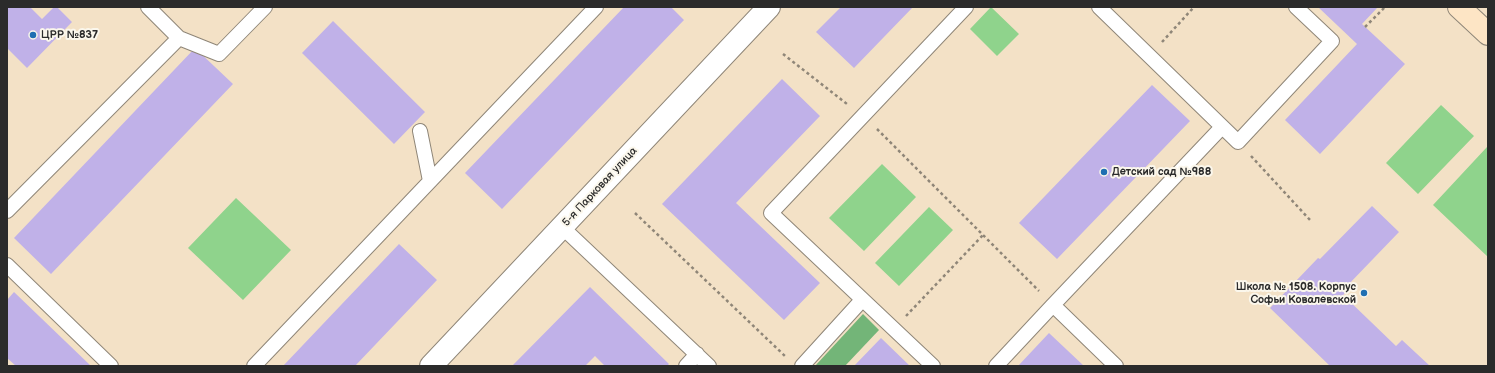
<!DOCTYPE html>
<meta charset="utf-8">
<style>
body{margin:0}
#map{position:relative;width:1495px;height:373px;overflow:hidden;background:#f3e1c6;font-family:"Balsamiq Sans",sans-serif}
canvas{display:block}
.frame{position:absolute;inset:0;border:8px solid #2b2b2b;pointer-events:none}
</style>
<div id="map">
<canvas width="1495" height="373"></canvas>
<div class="frame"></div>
</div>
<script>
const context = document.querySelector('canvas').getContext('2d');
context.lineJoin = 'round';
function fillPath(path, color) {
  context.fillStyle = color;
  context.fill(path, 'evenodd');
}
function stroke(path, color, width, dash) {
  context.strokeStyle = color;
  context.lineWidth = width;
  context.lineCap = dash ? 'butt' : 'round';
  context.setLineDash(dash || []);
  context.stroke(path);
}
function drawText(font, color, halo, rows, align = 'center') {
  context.font = font + ' "Balsamiq Sans",sans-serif';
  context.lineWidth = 4;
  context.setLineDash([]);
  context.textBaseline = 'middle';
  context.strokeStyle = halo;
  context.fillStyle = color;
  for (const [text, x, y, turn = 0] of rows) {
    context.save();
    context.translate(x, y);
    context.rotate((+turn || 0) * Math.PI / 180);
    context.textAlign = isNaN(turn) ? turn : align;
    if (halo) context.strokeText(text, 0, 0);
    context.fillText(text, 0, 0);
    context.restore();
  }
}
const green = new Path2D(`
 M991,7L1019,34L997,56L970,29Z
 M1441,105L1474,136L1418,194L1386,163Z
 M1487,147H1488V257L1433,205Z
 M882,164L916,197L864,251L829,218Z
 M236,198L291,250L243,300L188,248Z
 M929,207L953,230L899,286L875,263Z`);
const forest = new Path2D(`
 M863,314L879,330L845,366H815Z`);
const building = new Path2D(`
 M7,7H30L42,19L54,7H57L72,22L27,68L7,48Z
 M624,7H671L684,20L502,209L465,173Z
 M841,7H913L854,68L816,32Z
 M1318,7H1378L1362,24L1405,64L1320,154L1285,120L1357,44Z
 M333,21L425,112L394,144L302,53Z
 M195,48L233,84L51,274L14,238Z
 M782,79L820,116L736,203L820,283L784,320L662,204Z
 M1152,85L1190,121L1057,259L1019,223Z
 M1372,206L1399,232L1347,286L1350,288L1343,295L1396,346L1402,340L1430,366H1330L1270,308L1318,258L1320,259Z
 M399,244L437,280L355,366H283Z
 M590,287L669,364L667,366H605L595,356L585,366H512Z
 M14,292L91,366H16L7,358V300Z
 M1049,333L1084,366H1018Z
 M881,338L910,366H854Z`);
const path = new Path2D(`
 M1365,27L1385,7
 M1162,42L1194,7
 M783,54L847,104
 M877,129L1039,291
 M1251,156L1310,220
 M635,213L786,357
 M906,316L983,235`);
const lane = new Path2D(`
 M148,7L179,38
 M1099,7L1238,142L1332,41L1296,7
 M420,131L430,181
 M7,211L179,38L219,54L265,7
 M562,227L709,366
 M7,265L111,366
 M1053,305L1222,127
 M254,366L596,7
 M686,366L697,354
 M802,366L862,300
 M933,366L771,213L966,7
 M996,366L1053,305L1116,366`);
const street = new Path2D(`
 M431,366L769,7`);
const secondary = new Path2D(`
 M1459,7L1488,34`);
const markers = [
 [33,35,4,"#1f6fb2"],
 [1104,172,4,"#1f6fb2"],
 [1364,293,4,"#1f6fb2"]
];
const poiNames = [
 ["ЦРР №837",41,35],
 ["Детский сад №988",1112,172],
 ["Школа № 1508. Корпус",1356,287,"right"],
 ["Софьи Ковалевской",1356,300,"right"]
];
const streetNames = [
 ["5-я Парковая улица",600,187,-47]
];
fillPath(green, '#8fd38c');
fillPath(forest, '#73b578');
fillPath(building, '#c0b1e8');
stroke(lane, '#8f8678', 16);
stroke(street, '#8f8678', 24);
stroke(secondary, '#8f8678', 24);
stroke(path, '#8f8678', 2.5, [3, 3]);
stroke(lane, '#fff', 14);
stroke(street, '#fff', 22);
stroke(secondary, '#fde5c5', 22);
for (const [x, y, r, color] of markers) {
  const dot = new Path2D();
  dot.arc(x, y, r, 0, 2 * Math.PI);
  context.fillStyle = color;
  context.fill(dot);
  stroke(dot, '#fbf7ec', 1.5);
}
drawText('bold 11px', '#2b2b2b', '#fbf7ec', poiNames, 'left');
drawText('11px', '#2b2b2b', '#fbf7ec', streetNames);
</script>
